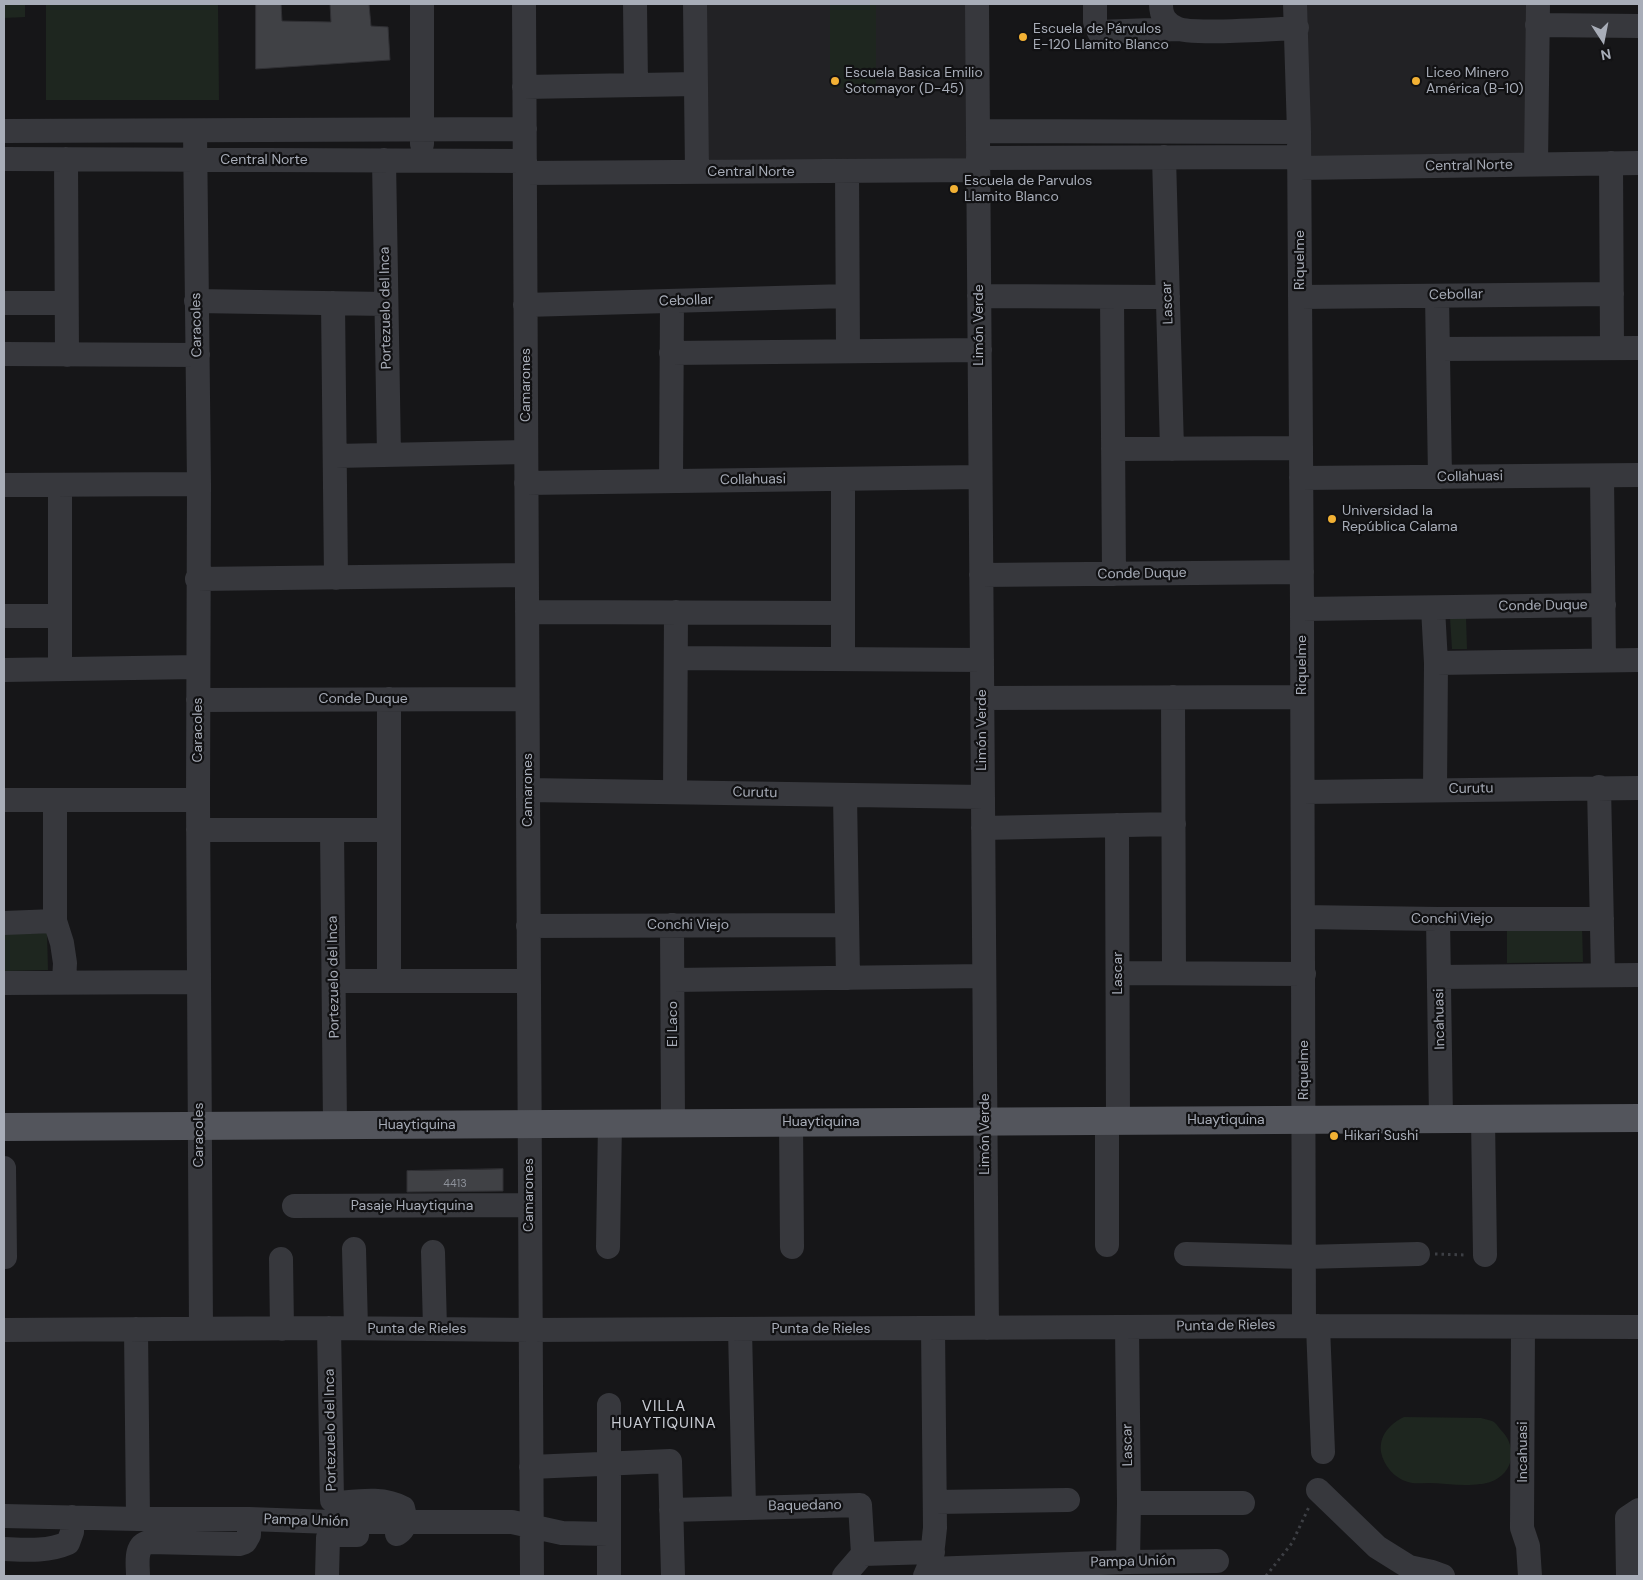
<!DOCTYPE html>
<meta charset="utf-8">
<style>
body{margin:0}
#map{position:relative;width:1643px;height:1580px;overflow:hidden;background:#161618;font-family:"DM Sans",sans-serif}
canvas{display:block}
.frame{position:absolute;inset:0;border:5px solid #a8adb8;pointer-events:none}
.north{position:absolute;left:1578px;top:15px;width:50px;height:50px;-webkit-text-stroke:4px #111113;paint-order:stroke;rotate:169deg;font-size:14px;font-weight:700;line-height:20px;text-align:center;color:#a8adb8}
.north::after{content:'';display:block;margin:auto;width:18px;height:22px;background:#a8adb8;clip-path:polygon(50% 0,100% 100%,50% 72%,0 100%)}
</style>
<div id="map">
<canvas width="1643" height="1580"></canvas>
<div class="frame"></div>
<div class="north">N</div>
</div>
<script>
const context = document.querySelector('canvas').getContext('2d');
context.lineJoin = 'round';
function fillPath(path, color) {
  context.fillStyle = color;
  context.fill(path, 'evenodd');
}
function stroke(path, color, width, dash) {
  context.strokeStyle = color;
  context.lineWidth = width;
  context.lineCap = dash ? 'butt' : 'round';
  context.setLineDash(dash || []);
  context.stroke(path);
}
function drawText(font, color, halo, rows, align = 'center') {
  context.font = font + ' "DM Sans",sans-serif';
  context.lineWidth = 4.5;
  context.setLineDash([]);
  context.textBaseline = 'middle';
  context.strokeStyle = halo;
  context.fillStyle = color;
  for (const [text, x, y, turn = 0] of rows) {
    context.save();
    context.translate(x, y);
    context.rotate((+turn || 0) * Math.PI / 180);
    context.textAlign = isNaN(turn) ? turn : align;
    if (halo) context.strokeText(text, 0, 0);
    context.fillText(text, 0, 0);
    context.restore();
  }
}
const built = new Path2D(`
 M704,4H967V158L704,160Z
 M1305,4H1527V158L1305,162Z`);
const green = new Path2D(`
 M4,4H25V17L4,18Z
 M46,4H218L219,100H46Z
 M830,4H876V87L830,88Z
 M1466,617L1467,649H1452L1450,618Z
 M1582,926L1583,962L1507,963V927Z
 M47,933L48,970L4,971V934Z
 M1404,1417L1481,1418C1484,1419 1489,1420 1492,1421C1495,1422 1498,1426 1500,1429C1516,1444 1516,1469 1495,1480C1491,1482 1484,1484 1480,1484C1463,1487 1444,1483 1427,1483C1421,1483 1413,1484 1408,1482C1394,1478 1384,1466 1381,1452C1379,1435 1390,1424 1404,1417Z`);
const building = new Path2D(`
 M256,4H281L282,21L331,22L330,4H369L371,26L388,27L390,60L256,69Z
 M503,1169V1191L407,1192V1171Z`);
const path = new Path2D(`
 M1435,1254L1467,1255
 M1266,1576L1292,1543L1309,1507`);
const minor = new Path2D(`
 M422,4V144
 M524,4L532,1576
 M635,4L636,85
 M695,4L697,172
 M977,4L987,1328
 M1095,4V22L1099,32L1178,29
 M1161,4C1161,16 1165,23 1176,28C1190,35 1276,29 1297,28
 M1295,4L1299,132L1302,609L1304,1326
 M1537,25L1639,26
 M524,87L696,84
 M4,131L525,129
 M195,131L199,484L198,800L201,1329
 M978,131L1299,132
 M1164,157L1172,449
 M978,158L1299,157
 M4,159L525,161
 M66,159L67,355
 M384,160L389,455
 M1611,163L1612,348
 M1536,164L1538,4
 M1299,168L1639,163
 M847,171L848,351
 M525,173L978,170
 M979,296L1168,297
 M1437,296L1440,477
 M1112,297L1114,574
 M1300,297L1612,294
 M196,301L386,304
 M4,303H66
 M333,303L336,578
 M525,305L847,296
 M1438,349L1639,348
 M671,353L980,350
 M4,354L198,355
 M1113,449L1301,448
 M335,456L526,452
 M1602,476L1604,660
 M1301,478L1639,475
 M843,479V659
 M671,481L672,301
 M526,483L980,477
 M4,485L199,484
 M60,485V669
 M981,575L1302,572
 M197,579L526,575
 M1433,608L1436,663L1435,789
 M1302,609L1604,605
 M527,612L843,613
 M4,616H60
 M676,658L982,660
 M1436,663L1639,660
 M4,670L198,667
 M1173,697L1174,973
 M982,698L1302,697
 M198,700L527,699
 M1599,787L1603,975
 M528,790L983,797
 M675,792L676,612
 M1303,792L1639,788
 M845,795L848,978
 M4,800H198
 M55,800V921L62,943L65,963L64,982
 M1117,825L1118,1121
 M983,828L1174,824
 M198,830H389
 M332,830L335,1125
 M1303,917L1438,919H1602
 M1438,919L1441,1119
 M4,923L55,921
 M672,925L673,1123
 M528,926L847,925
 M1118,973L1304,974
 M1439,977L1639,975
 M673,980L984,976
 M334,981H528
 M389,981V699
 M4,983L199,982
 M1483,1119L1485,1255
 M1107,1121V1245
 M791,1122L792,1247
 M4,1168L5,1257
 M294,1206L529,1205
 M608,1247L610,1123
 M354,1249L356,1328
 M433,1252L435,1328
 M1186,1254L1304,1257L1418,1254
 M281,1259L282,1329
 M1318,1326L1323,1452
 M1127,1327L1129,1503L1128,1562
 M1523,1327L1522,1528L1528,1546L1530,1576
 M329,1328L332,1500L338,1503C359,1501 384,1497 403,1508C406,1518 407,1528 397,1534
 M136,1329L138,1519
 M740,1329L744,1507
 M4,1330L329,1328L530,1330L1318,1326L1639,1327
 M531,1467L670,1461L673,1576
 M1318,1490L1377,1547L1409,1567L1432,1572L1443,1576
 M935,1502L1068,1500
 M1129,1503H1243
 M671,1510L860,1505L863,1554L844,1576
 M4,1516L138,1519H249L331,1522H512L562,1533L608,1534
 M4,1549C26,1550 47,1552 68,1543L72,1532V1517
 M863,1554L933,1552
 M929,1569L1128,1562L1217,1561
 M138,1576C138,1564 134,1545 149,1542L239,1544L245,1542L249,1535V1519
 M327,1576L328,1538L333,1535H357
 M609,1576V1405
 M925,1576C933,1561 933,1544 935,1528L933,1328
 M1628,1576L1627,1518L1639,1510`);
const major = new Path2D(`
 M4,1127L1639,1118`);
const markers = [
 [1023,37,5,"#f2b134"],
 [835,81,5,"#f2b134"],
 [1416,81,5,"#f2b134"],
 [954,189,5,"#f2b134"],
 [1332,519,5,"#f2b134"],
 [1334,1136,5,"#f2b134"]
];
const numberNames = [
 ["4413",455,1184]
];
const poiNames = [
 ["Escuela de Párvulos",1033,29],
 ["E-120 Llamito Blanco",1033,45],
 ["Escuela Basica Emilio",845,73],
 ["Sotomayor (D-45)",845,89],
 ["Liceo Minero",1426,73],
 ["América (B-10)",1426,89],
 ["Escuela de Parvulos",964,181],
 ["Llamito Blanco",964,197],
 ["Universidad la",1342,511],
 ["República Calama",1342,527],
 ["Hikari Sushi",1344,1136]
];
const streetNames = [
 ["Central Norte",264,160],
 ["Central Norte",1469,166,-1],
 ["Central Norte",751,172],
 ["Riquelme",1300,260,-90],
 ["Cebollar",1456,295,-1],
 ["Cebollar",686,301,-2],
 ["Lascar",1168,303,-92],
 ["Portezuelo del Inca",386,308,-91],
 ["Caracoles",197,325,-91],
 ["Limón Verde",979,325,-90],
 ["Camarones",526,385,-90],
 ["Collahuasi",1470,477,-1],
 ["Collahuasi",753,480,-1],
 ["Conde Duque",1142,574,-1],
 ["Conde Duque",1543,606,-1],
 ["Riquelme",1302,665,-90],
 ["Conde Duque",363,699],
 ["Caracoles",198,730,-90],
 ["Limón Verde",982,730,-90],
 ["Curutu",1471,789,-1],
 ["Camarones",528,790,-90],
 ["Curutu",755,793,1],
 ["Conchi Viejo",1452,919],
 ["Conchi Viejo",688,925],
 ["Lascar",1118,973,-90],
 ["Portezuelo del Inca",334,977,-91],
 ["Incahuasi",1440,1019,-91],
 ["El Laco",673,1024,-90],
 ["Riquelme",1304,1070,-90],
 ["Huaytiquina",1226,1120],
 ["Huaytiquina",821,1122],
 ["Huaytiquina",417,1125],
 ["Limón Verde",985,1134,-90],
 ["Caracoles",199,1135,-90],
 ["Camarones",529,1195,-90],
 ["Pasaje Huaytiquina",412,1206],
 ["Punta de Rieles",1226,1326,-1],
 ["Punta de Rieles",417,1329],
 ["Punta de Rieles",821,1329],
 ["Portezuelo del Inca",331,1430,-91],
 ["Lascar",1128,1445,-91],
 ["Incahuasi",1523,1452,-90],
 ["Baquedano",805,1506,-1],
 ["Pampa Unión",306,1521,2],
 ["Pampa Unión",1133,1562,-1]
];
const neighbourhoodNames = [
 ["VILLA",664,1407],
 ["HUAYTIQUINA",664,1424]
];
fillPath(built, '#222225');
fillPath(green, '#1e261f');
fillPath(building, '#404145');
stroke(building, '#303034', 1);
stroke(path, '#3d3f44', 3, [2.5, 4]);
stroke(minor, '#37383d', 24);
stroke(major, '#53555c', 28);
for (const [x, y, r, color] of markers) {
  const dot = new Path2D();
  dot.arc(x, y, r, 0, 2 * Math.PI);
  context.fillStyle = color;
  context.fill(dot);
  stroke(dot, '#111113', 2);
}
drawText('11px', '#8e929b', null, numberNames);
drawText('14px', '#a8adb8', '#111113', poiNames, 'left');
drawText('14px', '#a8adb8', '#111113', streetNames);
context.letterSpacing = '1px';
drawText('15px', '#c9ccd4', '#111113', neighbourhoodNames);
context.letterSpacing = '0px';
</script>
